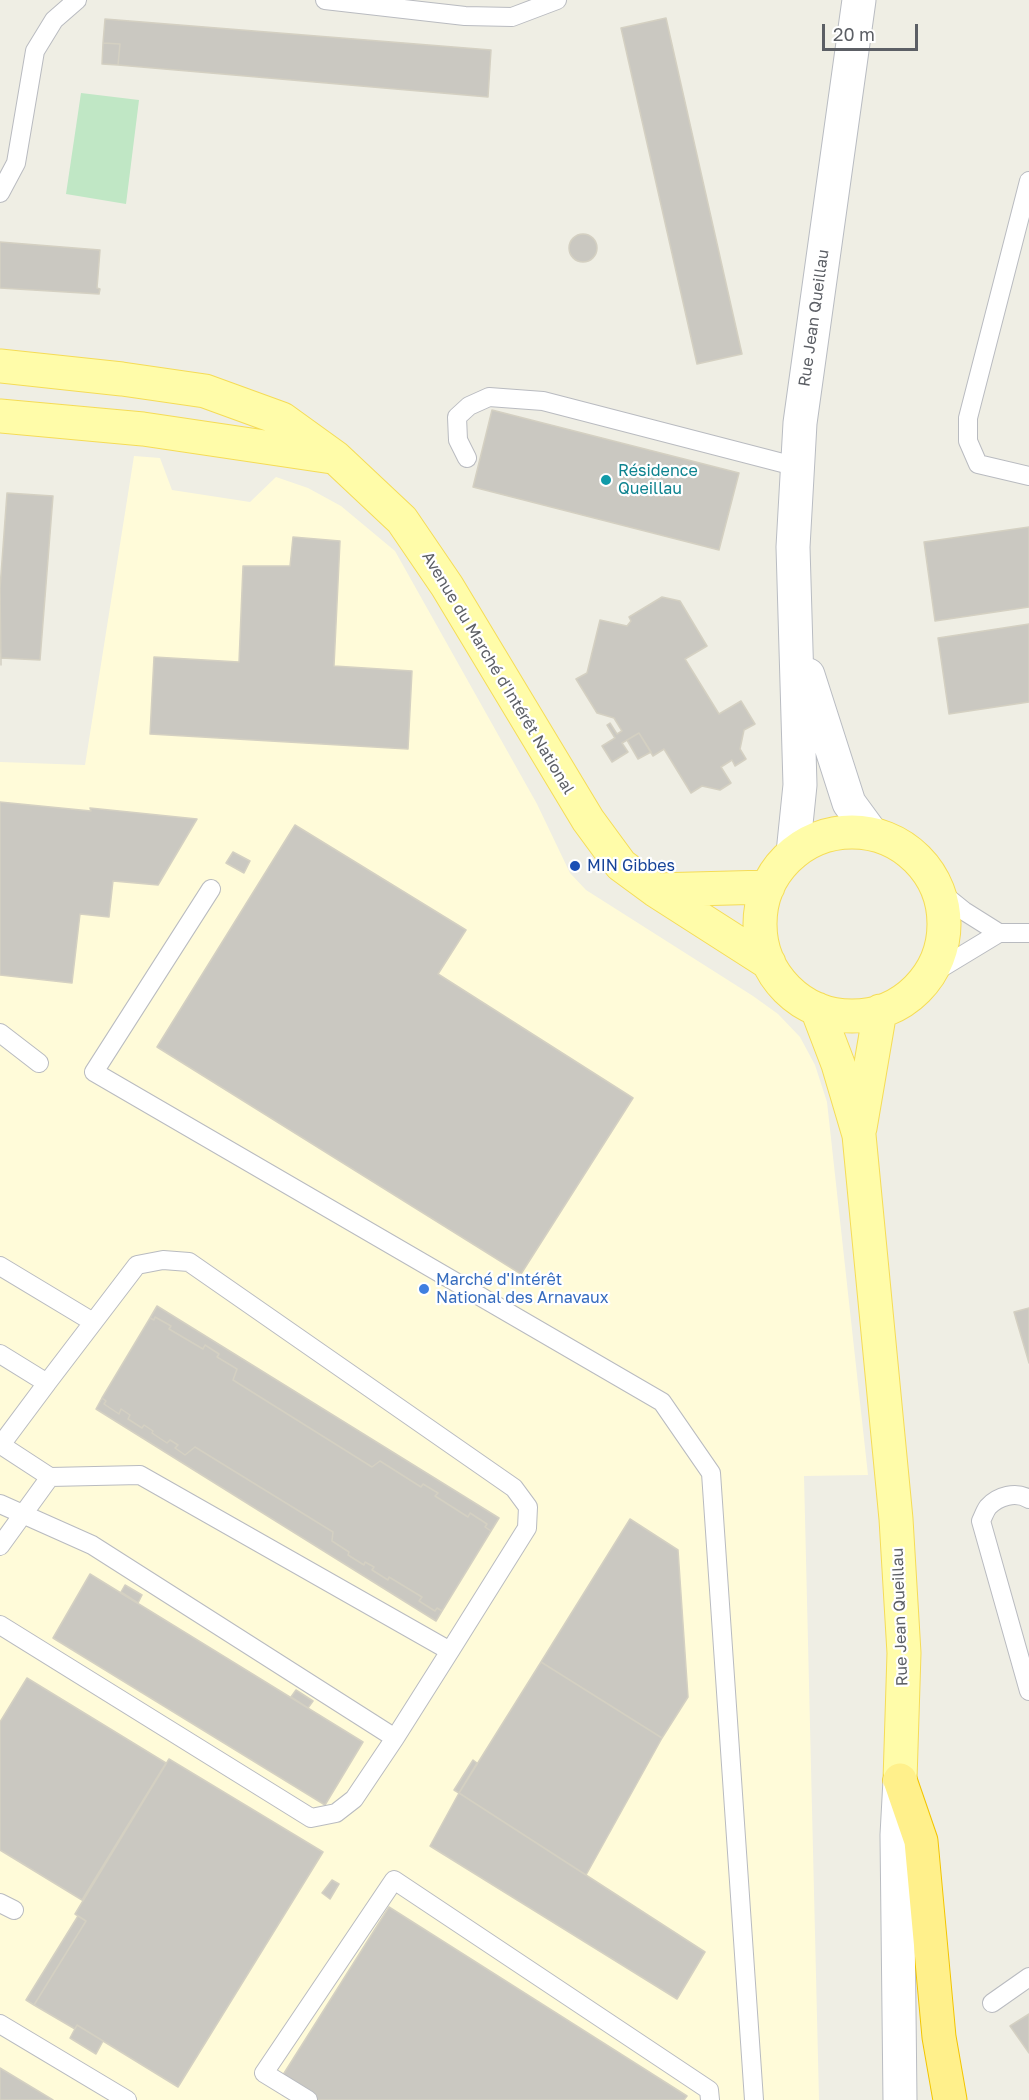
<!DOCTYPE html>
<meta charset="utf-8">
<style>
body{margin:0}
#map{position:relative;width:1029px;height:2100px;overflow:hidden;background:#efeee4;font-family:"Golos Text",sans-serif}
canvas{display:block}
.scale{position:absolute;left:822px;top:24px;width:96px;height:27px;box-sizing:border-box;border:3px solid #5c5f65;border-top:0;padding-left:8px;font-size:18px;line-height:21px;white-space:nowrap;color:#5c5f65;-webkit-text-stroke:4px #fff;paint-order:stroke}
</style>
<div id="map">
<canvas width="1029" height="2100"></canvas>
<div class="scale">20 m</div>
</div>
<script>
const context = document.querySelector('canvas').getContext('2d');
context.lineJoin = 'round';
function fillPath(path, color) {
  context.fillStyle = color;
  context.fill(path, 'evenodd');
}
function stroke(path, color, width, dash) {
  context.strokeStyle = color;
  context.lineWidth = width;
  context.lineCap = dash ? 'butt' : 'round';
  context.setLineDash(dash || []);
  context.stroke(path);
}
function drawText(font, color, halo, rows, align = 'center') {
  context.font = font + ' "Golos Text",sans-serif';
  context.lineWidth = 4.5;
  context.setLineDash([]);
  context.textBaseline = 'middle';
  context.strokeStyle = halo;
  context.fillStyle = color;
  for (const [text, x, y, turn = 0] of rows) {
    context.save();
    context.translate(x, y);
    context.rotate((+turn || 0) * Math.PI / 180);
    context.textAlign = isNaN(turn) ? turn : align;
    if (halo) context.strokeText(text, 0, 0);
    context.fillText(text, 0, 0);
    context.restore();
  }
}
const commercial = new Path2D(`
 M134,456L160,458L172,490L250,502L276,477L308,488L341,506L395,551L537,804L570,873L586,890L753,996L778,1014L800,1037L815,1065L827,1102L868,1475L804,1476L819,2100H0V762L85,765Z`);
const green = new Path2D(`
 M81,93L139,100L126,204L66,194Z`);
const building = new Path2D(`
 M666,18L742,354L697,364L621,28Z
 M105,19L491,50L488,97L118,65L120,44L103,43Z
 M103,43L120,44L118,65L102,64Z
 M569 248a14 14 0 1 1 28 0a14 14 0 1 1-28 0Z
 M0,242L100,250L97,288L100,289L99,294L0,288Z
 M492,410L739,473L719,550L473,487Z
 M7,493L53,496L40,660L1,658V665L0,588Z
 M1029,527V607L935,621L924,542Z
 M293,537L340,541L334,666L412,671L408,749L150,734L154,657L239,662L243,566H290Z
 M662,597L680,601L707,646L685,659L719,714L741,701L755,724L744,730L740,749L746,759L735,766L732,760L721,767L731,783L720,790L702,786L691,793L664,749L653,756L639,733L622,743L628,752L612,762L602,746L615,738L607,725L610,723L617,734L622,731L614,718L597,713L576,679L587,673L600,620L627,626L631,621L629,617Z
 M1029,624V702L949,714L938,638Z
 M639,733L651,752L638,759L627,740Z
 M0,802L91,811L90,808L197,819L158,885L113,881L109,917L80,914L72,983L0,975Z
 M295,825L466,930L438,974L633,1098L521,1274L157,1047Z
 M233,852L250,861L244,873L226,863Z
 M157,1306L499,1518L491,1531L485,1527L487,1524L470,1513L468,1517L435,1496L438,1493L423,1484L421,1487L380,1461L372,1467L233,1380L237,1369L217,1357L219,1354L205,1345L203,1349L169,1329L171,1326L155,1317L154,1320L150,1318Z
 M1029,1308V1363L1014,1312Z
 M155,1317L171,1326L169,1329L203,1349L205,1345L219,1354L217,1357L237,1369L233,1380L372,1467L380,1461L421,1487L423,1484L438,1493L435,1496L468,1517L470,1513L487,1524L485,1527L491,1531L442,1611L437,1608L435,1611L419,1601L422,1597L389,1577L388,1580L372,1570L374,1567L365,1562L364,1565L348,1555L349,1552L332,1541L333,1532L195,1447L185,1455L175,1448L178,1445L170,1440L167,1443L152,1433L153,1431L144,1425L142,1428L128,1419L130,1415L121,1409L119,1414L104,1404L106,1401L102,1398L150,1318L154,1320Z
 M102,1398L106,1401L104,1404L119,1414L121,1409L130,1415L128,1419L142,1428L144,1425L153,1431L152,1433L167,1443L170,1440L178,1445L175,1448L185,1455L195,1447L333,1532L332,1541L349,1552L348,1555L364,1565L365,1562L374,1567L372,1570L388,1580L389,1577L422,1597L419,1601L435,1611L437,1608L442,1611L436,1621L96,1409Z
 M630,1519L678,1550L688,1697L662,1738L541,1662Z
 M90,1574L363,1742L325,1805L53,1638Z
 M125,1585L142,1595L138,1603L121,1592Z
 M541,1662L662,1738L586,1875L459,1793Z
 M27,1678L166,1763L82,1900L0,1850V1722Z
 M296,1690L313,1701L308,1708L291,1697Z
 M169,1759L323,1852L178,2087L77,2025L75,2029L34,2005L86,1921L75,1914Z
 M473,1760L477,1763L459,1793L454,1790Z
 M459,1793L705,1952L677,1999L430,1846Z
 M332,1880L339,1884L330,1899L322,1893Z
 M389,1907L687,2096L684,2100H316L281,2078Z
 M78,1916L86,1921L34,2005L26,2000Z
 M1029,2014V2053L1010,2026Z
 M77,2025L103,2041L96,2054L70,2038Z
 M0,2068L53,2100H0Z`);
const lane = new Path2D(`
 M325,0L465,16L512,17L557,0
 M1029,181L968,418V441L978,464L1029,476
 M0,193L16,163L35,51L54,20L77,0
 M467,458L458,440L457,417L469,406L489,397L543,401L798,467
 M211,889L94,1072L662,1402L711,1473L754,2100
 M938,890L964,911L999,933
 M928,976L999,933H1029
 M0,1033L39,1063
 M0,1266L93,1322
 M0,1354L47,1383L0,1446
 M47,1383L137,1265L163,1260L189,1262L514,1488L528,1507L527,1528L450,1651
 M1029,1499C1016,1491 998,1496 988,1507C985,1511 983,1517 981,1521L1029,1691
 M0,1504L92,1545L395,1738L450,1651L140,1475L50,1477L1,1445
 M0,1546L50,1477
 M0,1625L311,1818L336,1813L354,1799L395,1738
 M0,1903L14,1910
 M992,2003L1029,1977
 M0,2024L127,2100
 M308,2100L264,2073L394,1880L709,2090L710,2100`);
const secondary = new Path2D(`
 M808,675L849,803L871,833
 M793,853L800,785L793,547L800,423L859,0
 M900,1780L897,1835L900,2100`);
const primary = new Path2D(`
 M0,366L122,379L205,391L282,419L336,458L402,520L447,586L588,820L621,865L655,890L769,963
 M0,416L143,429L332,457
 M760 924a92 92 0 1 1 184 0a92 92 0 1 1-184 0Z
 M655,890L768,887
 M817,1009L838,1064L859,1135L896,1519L904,1653L900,1780
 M860,1128L880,1011`);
const highway = new Path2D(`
 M900,1780L921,1841L939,2037L950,2100`);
const markers = [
 [606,480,6,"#0f9aa8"],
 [575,866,6,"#1a4fb4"],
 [424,1289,6,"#3f7fe0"]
];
const streetNames = [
 ["Rue Jean Queillau",814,318,-82],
 ["Avenue du Marché d'Intérêt National",498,673,59],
 ["Rue Jean Queillau",900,1617,-92]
];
const cultureNames = [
 ["Résidence",618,471],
 ["Queillau",618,489]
];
const transitNames = [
 ["MIN Gibbes",587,866]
];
const shopNames = [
 ["Marché d'Intérêt",436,1280],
 ["National des Arnavaux",436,1298]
];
fillPath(commercial, '#fffbd9');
fillPath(green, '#c0e7c5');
fillPath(building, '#cac8c1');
stroke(building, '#d4d0c2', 1.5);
stroke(lane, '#b9bbc0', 20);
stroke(secondary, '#b9bcc2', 35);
stroke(primary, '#f5dc57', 35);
stroke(highway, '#f3c500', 35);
stroke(lane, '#fff', 18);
stroke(secondary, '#fff', 33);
stroke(primary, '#fffca9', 33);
stroke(highway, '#fff08b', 33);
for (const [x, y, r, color] of markers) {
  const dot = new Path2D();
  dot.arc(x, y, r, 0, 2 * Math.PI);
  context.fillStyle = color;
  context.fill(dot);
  stroke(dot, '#fff', 2);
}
drawText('16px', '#5c5f65', '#fff', streetNames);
drawText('16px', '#0d838f', '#fff', cultureNames, 'left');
drawText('16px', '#164399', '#fff', transitNames, 'left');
drawText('16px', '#366cbe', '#fff', shopNames, 'left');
</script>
